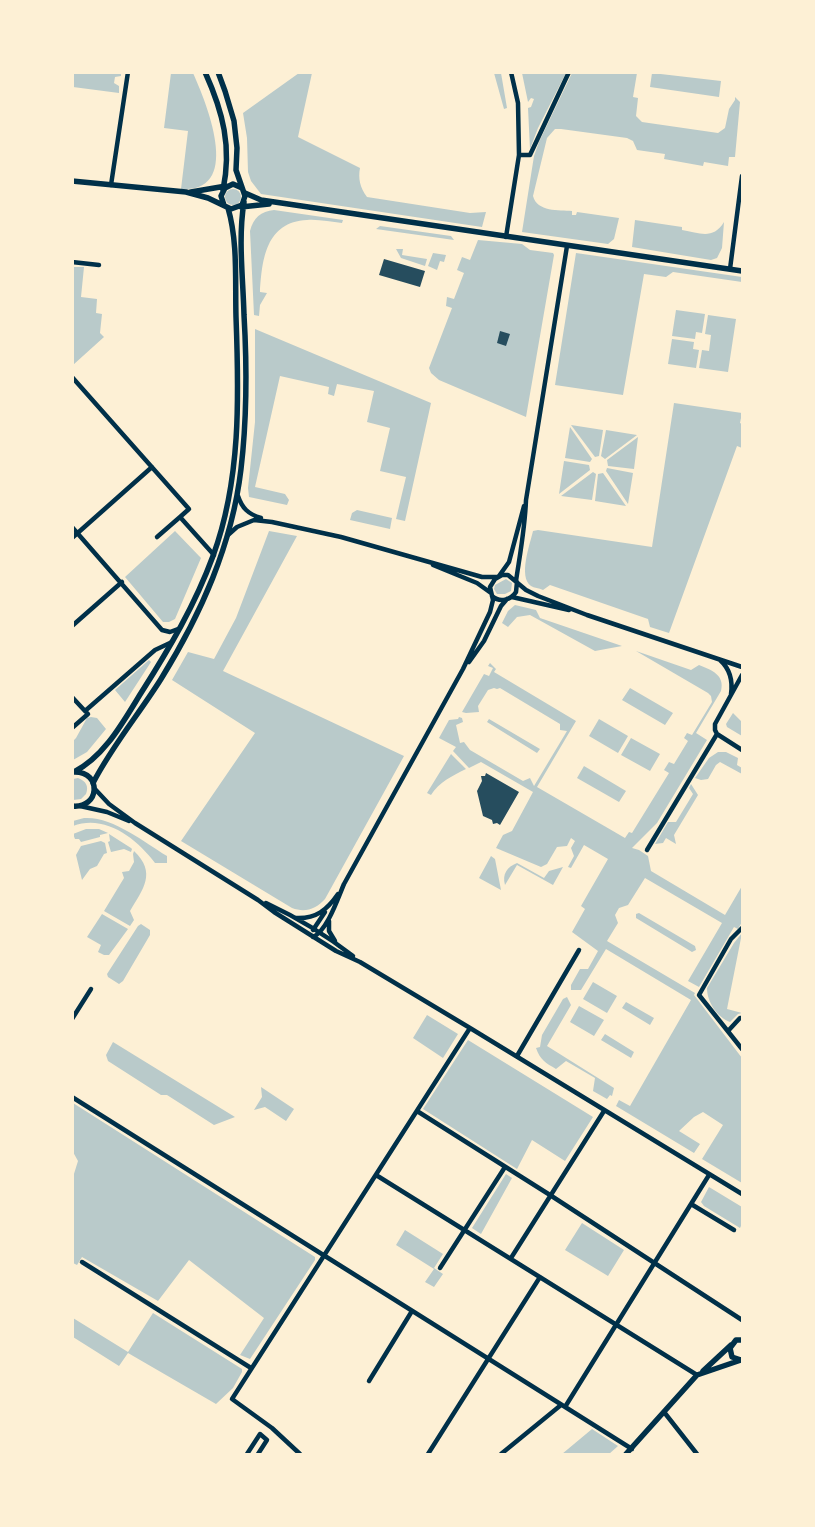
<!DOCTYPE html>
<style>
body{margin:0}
#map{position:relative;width:815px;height:1527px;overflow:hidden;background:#fdf0d5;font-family:"Golos Text",sans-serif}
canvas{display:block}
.frame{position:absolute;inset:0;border:74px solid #fdf0d5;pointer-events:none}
</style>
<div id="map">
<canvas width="815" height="1527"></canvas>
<div class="frame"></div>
</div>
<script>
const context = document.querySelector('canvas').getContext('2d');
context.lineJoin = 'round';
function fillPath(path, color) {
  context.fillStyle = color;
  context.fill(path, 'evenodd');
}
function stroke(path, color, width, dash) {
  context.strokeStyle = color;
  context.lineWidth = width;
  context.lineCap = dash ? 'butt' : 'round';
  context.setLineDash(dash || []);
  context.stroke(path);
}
const green = new Path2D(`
 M73,72L121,73V76L115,77L114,83L119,86V93L73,87Z
 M171,73H193C206,102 244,193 181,189L188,131L164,128Z
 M299,73H312L298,137L360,168C358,178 360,188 367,197L470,213L486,212L482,227L261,194L251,181L248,172L247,138L243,113Z
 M494,73H501L507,108L504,109Z
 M522,73H566L538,128L530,149L528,108L531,107L534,99L531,98L528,102Z
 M572,73H637L633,97L638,98L636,116L642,122L718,133L725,128L729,109L735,100V97L740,102L735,157H729L728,166L704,162L703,166L664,159L665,154L637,150L633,141L627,138L561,129H555L547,138L533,196C537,212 559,210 572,211V215H576L577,212L619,218L614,239L608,244L522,232L534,156L539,142Z
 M652,73L721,81L719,97L650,87Z
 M225 197a8 8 0 1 1 16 0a8 8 0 1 1-16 0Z
 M274,210L343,220L342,223C331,222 318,219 307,220C266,222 262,259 260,292L267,293L260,305L259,316L254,315L250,231C253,218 261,211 274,210Z
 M635,220L682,227V230C700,233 713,240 724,222L722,248L717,258L711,260L632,247Z
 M380,226L451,236L454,240L376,229Z
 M478,240L522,244L530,250L553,253L554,255L526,417L439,380L431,373L429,368L452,308L446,306L447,297L454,299L464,273L457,270L462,257L470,260Z
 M396,249H403L402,255L427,259L425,266L401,258Z
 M433,253L446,255L444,262L440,261L437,270L428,266Z
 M576,253L742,277V282L673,272L666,277L644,274L623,395L555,385Z
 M73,267H84L81,297L97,299L96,313L102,314L100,333L104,337L73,365Z
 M676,310L705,314L702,333L696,332L695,339L672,336Z
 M708,315L736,319L728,372L699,368L702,350L709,351L711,335L705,334Z
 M255,329L431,403L405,521L396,519L406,477L380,471L390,428L367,422L374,391L337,384L334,396L328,394L329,387L280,376L255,487L285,494L289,500L287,505L249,497L248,488L255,422Z
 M672,339L694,342L693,349L699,350L696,368L668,364Z
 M674,403L742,413L740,423L742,424V448L737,446L669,633L650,627L648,619L550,585L543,590C539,588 534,588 531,586C518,577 530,544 533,531L538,530L652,547Z
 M571,425L603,430L599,456L595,457Z
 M570,427L592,459L590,462L565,458Z
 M606,430L637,435L605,459L601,456Z
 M638,437L634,469L608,466L607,460Z
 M564,461L589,465L590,470L559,494Z
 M607,468L633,473L628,504L606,471Z
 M593,472L596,474L592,500L561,496Z
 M603,473L626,506L595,501L598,474Z
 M357,510L392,518L390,529L350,520L352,513Z
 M175,531L201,558L175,619L169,622H163L125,577Z
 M269,531L297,536L223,671L404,756L325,899C316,909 305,913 292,908L181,841L255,733L172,680L188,652L214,659L236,618Z
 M506,579L512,583L511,591L505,594H497L494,589L495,585Z
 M515,605L536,610L540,618L622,646L595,651L530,615L517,617L508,627L502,623L508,611Z
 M636,651L691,670L699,665C712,670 725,675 721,691L696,733L707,740L657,823L632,848L639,850L648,856L651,871L725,915L742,886V922L738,929L734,927L699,987L688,981L722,923L645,878L628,905L619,908L615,915L618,923L607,941L695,993L694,995L742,1058V1183L702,1159L723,1125L703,1112L694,1117L679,1131L700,1144L694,1153L616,1106L619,1100L630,1106L691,1000L606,949L581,990H571V985L580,969H588L598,951L572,932L585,909L581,906L608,859L584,845L571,868L568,867L574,856L571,848L575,841L571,838L567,846L557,847L547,864L541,867L496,848L503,835L512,831L533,792L481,762L469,768L453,751L456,747L439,738L449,720L458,719L459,717L462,718L463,722L456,725L460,743L464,742L470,750L523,781L530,778L534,786L567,731L560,730V724L500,688L497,689L494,688L488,690L478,706L479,712L466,713L462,712L484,674L489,676L493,668L488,666L490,663L496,669L494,672L576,721L537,787L625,838L629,832L632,833L669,773L664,770L669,762L674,764L688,741L684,738L687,733L692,735L712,702L711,696L708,693Z
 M149,660L151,662L125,702L115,690Z
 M630,688L673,713L665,725L622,700Z
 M733,713L742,722V736L727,727L726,724Z
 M91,717L97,718L106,729L87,752L73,760V741L76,738L87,718Z
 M489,719L540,749L537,753L487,722Z
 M599,719L628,736L618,753L589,736Z
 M631,738L660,754L650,771L621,755Z
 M718,752H726L738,758L737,765L742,768V774L720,762L716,765L708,779L701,780L695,778L709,758Z
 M451,754L466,769C452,776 439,782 431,795L427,793Z
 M584,766L626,791L619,802L577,778Z
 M78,778C86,781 89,786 86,794L81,799L73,800V779Z
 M691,784L698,795L674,835L676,844L666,838L663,843L655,844L668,822H676L693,794L689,788Z
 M84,818C112,816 144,842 167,856V863H155C136,838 105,814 73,826V821Z
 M86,829H99L108,833L100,835V837L81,842L79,839H75L73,834Z
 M109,834L131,848L132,849L131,852L124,849L111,852L108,842L110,841Z
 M101,841L105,843L107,853L104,854L97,866L90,869L82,880L76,855L81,846Z
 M134,851C157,873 143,889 130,911L134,920L130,926L104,911L124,878L122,872L129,871L134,862L133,854Z
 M491,856L495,859L501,890L479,878Z
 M517,863L544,878L549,871L563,867L553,885L517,865L505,885C502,874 507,867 517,863Z
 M639,913L695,946L696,950L692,952L636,918V914Z
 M102,914L128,929L109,955H104L98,952L101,945L87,937Z
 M141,924L150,930V935L123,981L119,984L108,977L107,974L138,926Z
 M742,933L727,1009L742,1013L738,1014L730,1022C717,1017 707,1002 707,988L734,943Z
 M593,982L617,996L607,1013L583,999Z
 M567,997L571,1005L547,1046L614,1088L612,1096L610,1095L607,1099L593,1091L595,1078L566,1061L556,1069C546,1063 540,1060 536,1048L540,1047L542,1035L563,999Z
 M626,1002L654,1018L650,1025L622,1008Z
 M579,1006L604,1020L594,1036L570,1022Z
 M427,1015L458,1034L443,1058L413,1038Z
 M605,1034L634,1052L631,1058L601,1040Z
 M468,1040L593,1117L565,1161L532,1140L517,1169L423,1109Z
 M113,1042L235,1117L214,1125L167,1095H161L108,1061L106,1055Z
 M261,1087L294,1109L286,1121L265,1107L254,1110L262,1097Z
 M73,1103L315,1257V1260L250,1359L240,1355L264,1318L189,1260L158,1301L82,1257L77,1265L73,1263V1177L78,1161L73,1152Z
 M506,1174L512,1178L481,1234L472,1228Z
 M709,1187L742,1207V1224L740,1228L704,1206L701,1202Z
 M582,1223L624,1250L608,1276L565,1250Z
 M405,1230L443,1254L434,1268L443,1274L434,1287L425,1282L434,1269L396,1245Z
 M153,1313L242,1369V1372L233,1388L216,1404L128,1353L119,1366L73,1337V1318L128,1352Z
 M592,1429L618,1446L609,1454H562Z`);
const building = new Path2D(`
 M384,259L425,271L420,287L379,275Z
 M500,331L510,334L506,346L497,343Z
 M486,773L519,792L500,825L497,823L493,824L492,820L483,816L477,791L482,781L481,776H485Z`);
const minor = new Path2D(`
 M519,155H530L569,72
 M111,185L128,72
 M506,237L519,155L518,103L511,72
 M72,262L99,265
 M730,269L742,176
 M72,377L189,509L180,517L214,555
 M238,496C242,508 248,514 261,518
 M72,527L162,630L170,632L178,629
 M228,535L237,527L254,520L272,522L341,537L482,577H497
 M157,537L180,517
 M72,538L152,467
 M433,565L477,583L491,593
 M499,576L509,562L524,506
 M516,581C520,554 525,528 526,500L567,246
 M492,596C500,603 511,600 516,592L517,582
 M512,597L569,610
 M72,626L122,582
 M720,660C730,669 733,680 731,694
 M469,662L484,641L501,606L507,599
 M742,675L715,724V730L717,734L742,750
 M72,697L85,711
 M85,711L155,650L172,642
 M72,728L88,714L85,711
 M94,788L109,804L135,823L258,900L274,912L336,951L360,962L470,1028L742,1194
 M80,806L107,812L129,821
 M647,850L717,734
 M266,903C296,917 326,935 353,956
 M296,918C316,919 327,910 338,894
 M329,921V931L335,941
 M742,928L731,939L699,995L742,1049
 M313,930L325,912
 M313,937C327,931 338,898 344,884L463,669L490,612L493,600L490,587L495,579L502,575H508L526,590L538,596L587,615L742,667
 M72,1019L91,989
 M728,1031L740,1018H742
 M517,1056L579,950
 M72,1097L632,1449
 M417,1111L550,1195L742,1320
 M376,1175L697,1375
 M691,1204L734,1230
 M511,1258L604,1111
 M82,1262L251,1368
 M440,1268L505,1167
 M369,1381L412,1311
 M565,1407L709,1175
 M664,1412L697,1454
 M247,1454L260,1434L267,1440L258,1454
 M300,1454L272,1428L232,1399L470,1028
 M428,1454L540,1277
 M501,1454L561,1405`);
const tertiary = new Path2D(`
 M205,72C223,112 232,147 223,190
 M72,181L186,192L208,198L231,209L242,205L245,196L236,170L237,148L234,121L225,91L218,72
 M191,192L226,186
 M245,193L261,200L742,271
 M224,205L221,196L225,188L233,184L242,188
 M241,207L269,204
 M74,772C105,756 123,722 141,693C169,649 195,605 213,556C241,480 239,396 236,317C235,281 238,242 228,208
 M93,783C112,746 139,714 161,679C201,614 232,545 241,469C247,418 247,366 244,315C243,277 238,239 244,202
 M72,806C100,809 102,772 75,772
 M741,1360L732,1357L730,1348L736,1340H742
 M703,1371L731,1345
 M626,1454L697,1375L741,1360`);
fillPath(green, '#b9caca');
fillPath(building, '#264d5e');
stroke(minor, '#003049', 4.5);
stroke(tertiary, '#003049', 5.5);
</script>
